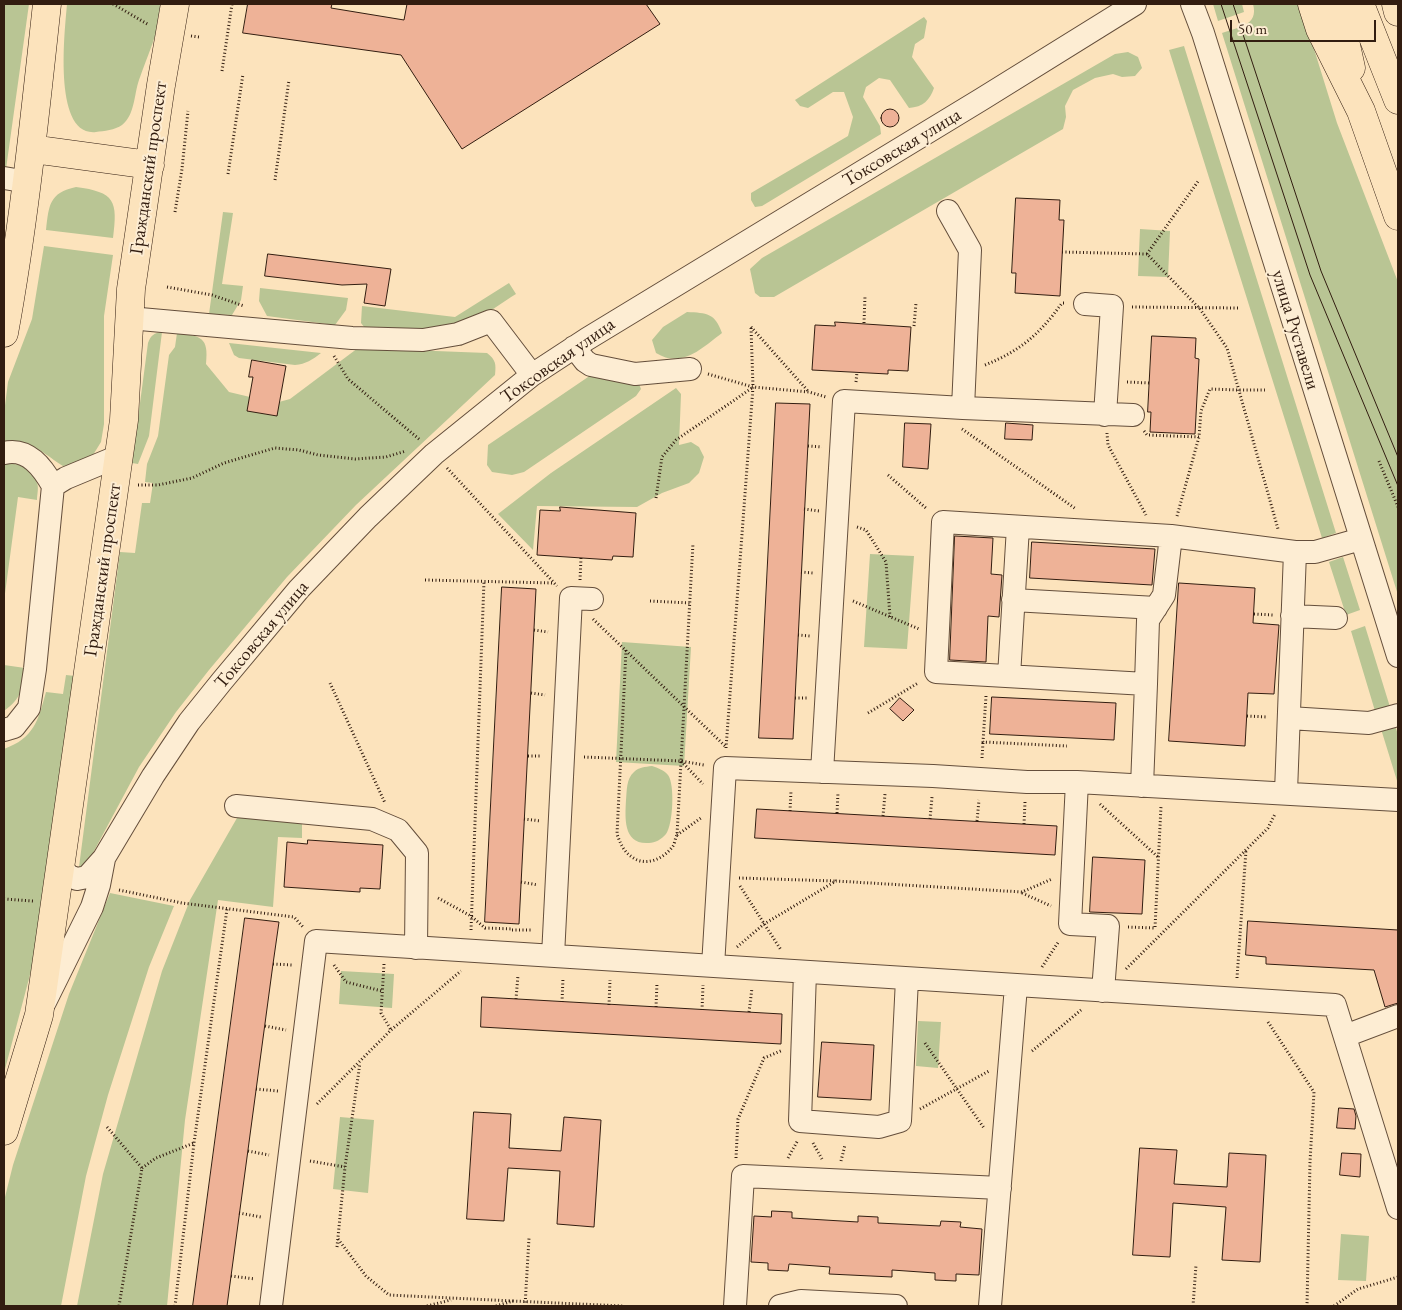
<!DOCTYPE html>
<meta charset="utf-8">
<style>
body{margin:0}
#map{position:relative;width:1402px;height:1310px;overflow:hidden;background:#fce3bc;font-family:"EB Garamond",serif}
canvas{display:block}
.frame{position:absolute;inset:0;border:5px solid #321d10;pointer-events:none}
.scale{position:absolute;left:1230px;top:20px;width:146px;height:22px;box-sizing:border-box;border:2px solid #321d10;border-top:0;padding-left:6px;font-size:15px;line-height:18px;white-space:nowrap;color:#321d10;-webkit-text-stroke:4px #fdedd3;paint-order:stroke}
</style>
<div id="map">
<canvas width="1402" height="1310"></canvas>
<div class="frame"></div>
<div class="scale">50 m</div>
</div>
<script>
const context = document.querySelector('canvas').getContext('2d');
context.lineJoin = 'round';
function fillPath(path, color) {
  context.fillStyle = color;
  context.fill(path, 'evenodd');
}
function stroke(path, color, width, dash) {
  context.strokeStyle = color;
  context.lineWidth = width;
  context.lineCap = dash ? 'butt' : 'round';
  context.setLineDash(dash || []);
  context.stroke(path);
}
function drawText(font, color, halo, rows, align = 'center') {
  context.font = font + ' "EB Garamond",serif';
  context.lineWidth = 4;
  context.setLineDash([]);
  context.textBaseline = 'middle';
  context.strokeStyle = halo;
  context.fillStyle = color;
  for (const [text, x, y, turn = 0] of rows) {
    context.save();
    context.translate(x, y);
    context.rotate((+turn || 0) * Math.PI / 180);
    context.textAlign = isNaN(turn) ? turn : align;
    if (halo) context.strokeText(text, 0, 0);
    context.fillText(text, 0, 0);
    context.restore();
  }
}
const green = new Path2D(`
 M4,4H29L6,169H4Z
 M67,4H163C159,31 148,54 139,80C134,94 135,115 122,125C115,130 104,131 96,132C52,137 65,29 67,4Z
 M1213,4H1242L1244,12L1218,21Z
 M1253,4H1300L1337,123L1398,282V595L1222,33C1238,27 1259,26 1253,4Z
 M924,17L927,21L924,38L915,44L912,57L934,88C930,100 923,107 909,108L890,80L879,78L866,87L863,97L880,126L881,134L762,206L755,207L751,200V193L848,136L853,117L844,92H833L808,108L800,106L795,100Z
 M1184,46L1336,533L1322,538L1169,50Z
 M1128,52L1138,57L1142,68L1135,76L1122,77L1113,74L1095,78L1073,90L1065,106L1066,117L1063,129L774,297H760L755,293L750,269L762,258L1115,54Z
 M76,187C115,192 118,201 113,238L46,230C49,205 49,193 76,187Z
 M223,212L233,213L222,284L243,286L241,300L232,315L209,314Z
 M1140,229L1170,231L1168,277L1138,276Z
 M44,246L113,255L104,316V424L101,442L93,455L77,464L63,466C43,453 29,438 4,444V413L8,382L32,319Z
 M509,283L516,294C504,301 492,311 480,316C444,332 407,332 368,332L361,323L362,306L455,317Z
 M260,288L348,298L346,310L335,325L267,316L259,301Z
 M687,312C707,313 715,313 722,333C702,348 682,369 656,353L652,340L663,327Z
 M162,332L149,436L138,464L132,463L148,343C151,335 154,333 162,332Z
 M177,333C201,336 209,337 206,364L229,392L250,397L248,411L276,416L279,402L290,399L358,348L487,353C496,360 496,364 495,375L356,505L287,577L209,670L176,712L139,767L86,866L79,867L120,552L135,553L142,503H150L153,483L145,482L147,464L158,436L169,355L175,347Z
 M229,343L321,353C312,360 306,364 295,365L239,358L234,355Z
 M591,375L639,384L641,389L636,396L524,472L512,475L492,472L487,465L488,445Z
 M676,388L681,394L679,445L691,442L699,447L704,457L699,473L689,483L662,493L637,507L537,506L533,550L498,514L551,473Z
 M4,462C17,464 33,467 37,483C39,487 37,495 37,500L18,497L4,601Z
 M870,554L914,556L907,649L864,647Z
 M1343,557L1360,610L1346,615L1329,562Z
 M1365,626L1390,707L1375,711L1351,631Z
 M622,642L691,647L684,766L616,762Z
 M4,665L25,668C22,689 22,698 4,711Z
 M66,675L75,676L45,900L31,971L4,1073V749C34,738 38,721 46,692L63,694Z
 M1395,725L1398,735V784L1381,729Z
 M652,766C658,768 664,770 668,775C675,784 673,825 666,834C662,839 655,843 649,843C623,845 625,818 626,800C627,791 626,779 634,772C639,767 645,767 652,766Z
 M241,811L302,819V838L278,837L273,907L218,900L185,1120L167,1306H77L103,1174L162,971L190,900Z
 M110,893L174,906L149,967L108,1095L86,1176L61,1306H4V1201L13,1165L69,994Z
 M341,971L394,974L392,1008L339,1004Z
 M918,1021L941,1022L938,1068L916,1066Z
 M340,1117L374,1120L368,1193L333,1189Z
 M1341,1234L1369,1236L1366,1281L1338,1280Z`);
const building = new Path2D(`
 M248,4H332L331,8L404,20L407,4H646L660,24L462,149L401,55L243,33Z
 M881 118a9 9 0 1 1 18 0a9 9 0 1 1-18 0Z
 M1016,198L1060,200L1059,220H1064L1060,296L1015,293L1016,273H1012Z
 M268,254L391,269L385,306L364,303L367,284L342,285L265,276Z
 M835,322L911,327L908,371L888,370V374L812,370L815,325L835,326Z
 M1152,336L1196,338L1195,358L1199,359L1195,434L1150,432L1151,412H1148Z
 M252,360L286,366L277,416L247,411L253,377H249Z
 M776,403L810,404L793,739L759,738Z
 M905,423L931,424L928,469L903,467Z
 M1006,423L1033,425L1032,440L1005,439Z
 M560,507L636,513L633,557L613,556L612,560L537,555L540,510L560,511Z
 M955,536L993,538L991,574L1002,575L999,617L988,616L986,662L950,660Z
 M1032,542L1155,549L1152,585L1030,578Z
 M1179,583L1255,588L1253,623L1279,625L1274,694L1248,693L1245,746L1169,741Z
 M502,587L536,589L519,924L485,922Z
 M992,697L1116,703L1114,740L990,734Z
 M900,698L914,710L903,721L890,709Z
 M757,809L1057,826L1055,855L755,838Z
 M308,840L383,845L380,889L360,888V892L284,887L287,842L307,844Z
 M1093,857L1145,860L1142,914L1090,912Z
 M245,918L279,922L273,964L227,1306H193Z
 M1248,921L1398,930V1003L1385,1007L1374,970L1266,964V957L1246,955Z
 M482,997L782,1014L781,1044L481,1027Z
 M822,1042L874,1045L871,1100L818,1097Z
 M1339,1108L1354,1109L1356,1116L1355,1129L1337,1128Z
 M474,1112L511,1114L509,1148L561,1151L564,1117L601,1120L594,1227L557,1224L560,1171L508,1168L504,1221L467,1219Z
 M1140,1148L1177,1150L1174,1184L1227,1187L1229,1153L1266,1155L1260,1262L1222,1260L1226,1207L1173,1203L1170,1257L1133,1255Z
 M1342,1153L1361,1154L1360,1177L1340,1175Z
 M772,1211L792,1212V1218L858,1222V1216L878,1217V1223L940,1226L941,1221L961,1222L960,1227L982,1229L979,1275L956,1274V1281L935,1280V1273L892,1270V1277L829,1274L830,1267L789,1264L788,1271L768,1270V1263L751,1262L754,1216L771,1217Z`);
const path = new Path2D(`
 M113,4L149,25
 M191,36L199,37
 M222,71L232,4
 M228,174L243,74
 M275,180L289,80
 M175,212L182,169L188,111
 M1062,252L1147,254L1200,309L1227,348L1278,529
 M1147,254L1199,180
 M167,287L212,295L244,306
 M1132,307L1239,308
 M864,323L865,296
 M914,326L916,303
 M751,327L808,391
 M334,356L348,379L420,440
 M985,365C1020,351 1040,334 1062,303H1064
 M708,374L753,387L809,392L826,397
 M856,382L857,372
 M1127,382L1149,383
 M962,429L1076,509
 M1144,431L1147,435L1199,437L1201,411L1210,389L1239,390H1265
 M1107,433L1108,445L1146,515
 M808,446L822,447
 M1379,461L1398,507
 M447,468L557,586
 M888,475L927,509
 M138,485H158L192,478L224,463L275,448L299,450L318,455L355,459L386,457L406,451
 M656,498L662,457L676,440L752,388
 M804,509L819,511
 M1177,516L1199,437
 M857,527L866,530L886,562L890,617
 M801,572L813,573
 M425,580L553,583
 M580,580L581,558
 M650,601L690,603
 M853,601L919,629
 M1254,614L1273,615
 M593,619L725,746
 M534,630L548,632
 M798,635L810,636
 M626,650L617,834C620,843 624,852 632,857C645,867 664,859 673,846C675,843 675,838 677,835L693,543
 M330,683L385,803
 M531,693L545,695
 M986,696L983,742L1067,746
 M795,698H807
 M868,713L918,683
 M1247,716L1268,717
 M726,748L753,387L751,327
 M528,756H542
 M584,757L681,761L704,765
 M982,758L983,742
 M681,761L703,784
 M1100,804L1158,857
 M790,811L791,791
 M837,813L838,792
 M883,816L885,794
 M524,819L541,821
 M930,819L932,797
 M977,821L979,800
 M1024,824L1025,802
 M677,835L701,818
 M739,878L835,881
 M521,882L538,885
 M740,886L781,950
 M119,890L182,903L294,917L303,927
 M1022,893L1051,906
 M438,898L471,916L485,928L513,929
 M4,899L33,901
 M1128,927L1155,928L1161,806
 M471,930L484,581
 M512,930H533
 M737,947L764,924L836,881L1022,892L1052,879
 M273,964L292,965
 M384,964L381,1013L391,1030
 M334,965L346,982L382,991
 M1042,967L1059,941
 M1126,969L1268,828L1275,814
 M1237,978L1246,850
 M516,999L518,975
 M562,1002L563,978
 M609,1005L610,980
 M656,1007L657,983
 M702,1010L703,985
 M749,1012L752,988
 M1268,1022L1314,1092L1310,1162L1307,1306
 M265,1026L286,1030
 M925,1043L984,1128
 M1032,1051L1081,1010
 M256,1089L278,1091
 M317,1104L391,1030L461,971
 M920,1109L989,1071
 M107,1127L142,1168L119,1306
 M813,1143L822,1159
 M248,1151L269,1155
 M736,1158L738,1119L764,1058L783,1050
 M788,1158L798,1140
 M310,1161L345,1167
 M841,1161L845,1145
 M142,1168L156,1158L194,1143
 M239,1213L261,1217
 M338,1239L366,1276L389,1295L513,1301
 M337,1247L345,1167L360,1063
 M231,1276L255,1279
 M175,1306L194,1143L227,909
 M427,1306L451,1300
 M496,1306L513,1301L623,1306
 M525,1306L529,1238
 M1193,1306L1196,1265
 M1334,1306L1358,1289L1398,1277`);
const minor = new Path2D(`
 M1192,4L1203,33L1398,656
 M4,178L28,182
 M948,211L970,250L963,408
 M1085,304L1112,306L1105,415
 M129,318L352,338L423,340L458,334L491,321L532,375
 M574,347L585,361L591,365L635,374L690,369
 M4,453C28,447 43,468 53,486L35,669L29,708L14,727L4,730
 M53,486L66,478L119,456
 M1013,600L1156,608
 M1292,616L1336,618
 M1009,676L1018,527
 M1146,684L1148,620L1164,595L1171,536
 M1289,718L1369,723L1398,715
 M822,772L844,401L963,408L1133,415
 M1077,782L1070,924L1108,926L1103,991
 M1142,786L1146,684L936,672L943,522L1171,536L1295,552H1315L1361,539
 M1286,792L1295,552
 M236,806L372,819L398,830L417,853L416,948
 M61,867L69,876L77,879L87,877L104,858L153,776L189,722L222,681L299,589L368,517L434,454L532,375L587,339L982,99L1135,4
 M553,956L571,598L592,599
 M713,966L725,768L933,776L1027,782H1077L1398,800
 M805,972L800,1121L879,1127L900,1121L907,979
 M45,1002L92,907L99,885L104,859
 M1345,1036L1398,1016
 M271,1306L316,941L1335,1005L1398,1208
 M735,1306L743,1176L1000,1188
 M780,1306L801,1301L896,1306
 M990,1306L1016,986`);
const major = new Path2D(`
 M1312,4L1320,29L1361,111L1398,216
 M1337,4L1351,68
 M1360,4L1398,100
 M1396,4L1398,12
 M32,149L150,165
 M4,333C24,224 35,114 47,4
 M4,1131L39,1015L124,420L131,289L161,85L175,4`);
const tram = new Path2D(`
 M1221,4L1310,275L1398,486
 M1233,4L1321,271L1398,457`);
const streetNames = [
 ["Токсовская улица",902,148,-31],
 ["Гражданский проспект",149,168,-82],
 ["улица Руставели",1295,330,73],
 ["Токсовская улица",558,361,-35],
 ["Гражданский проспект",103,570,-82],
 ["Токсовская улица",262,635,-50]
];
fillPath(green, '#b9c594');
fillPath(building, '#eeb297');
stroke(building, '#321d10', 1);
stroke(minor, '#644e3b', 24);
stroke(major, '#321d10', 29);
stroke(path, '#321d10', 3, [1, 2.5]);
stroke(minor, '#fdedd3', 22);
stroke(major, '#fce3bc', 28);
stroke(tram, '#321d10', 1);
drawText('19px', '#321d10', '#fdedd3', streetNames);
</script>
